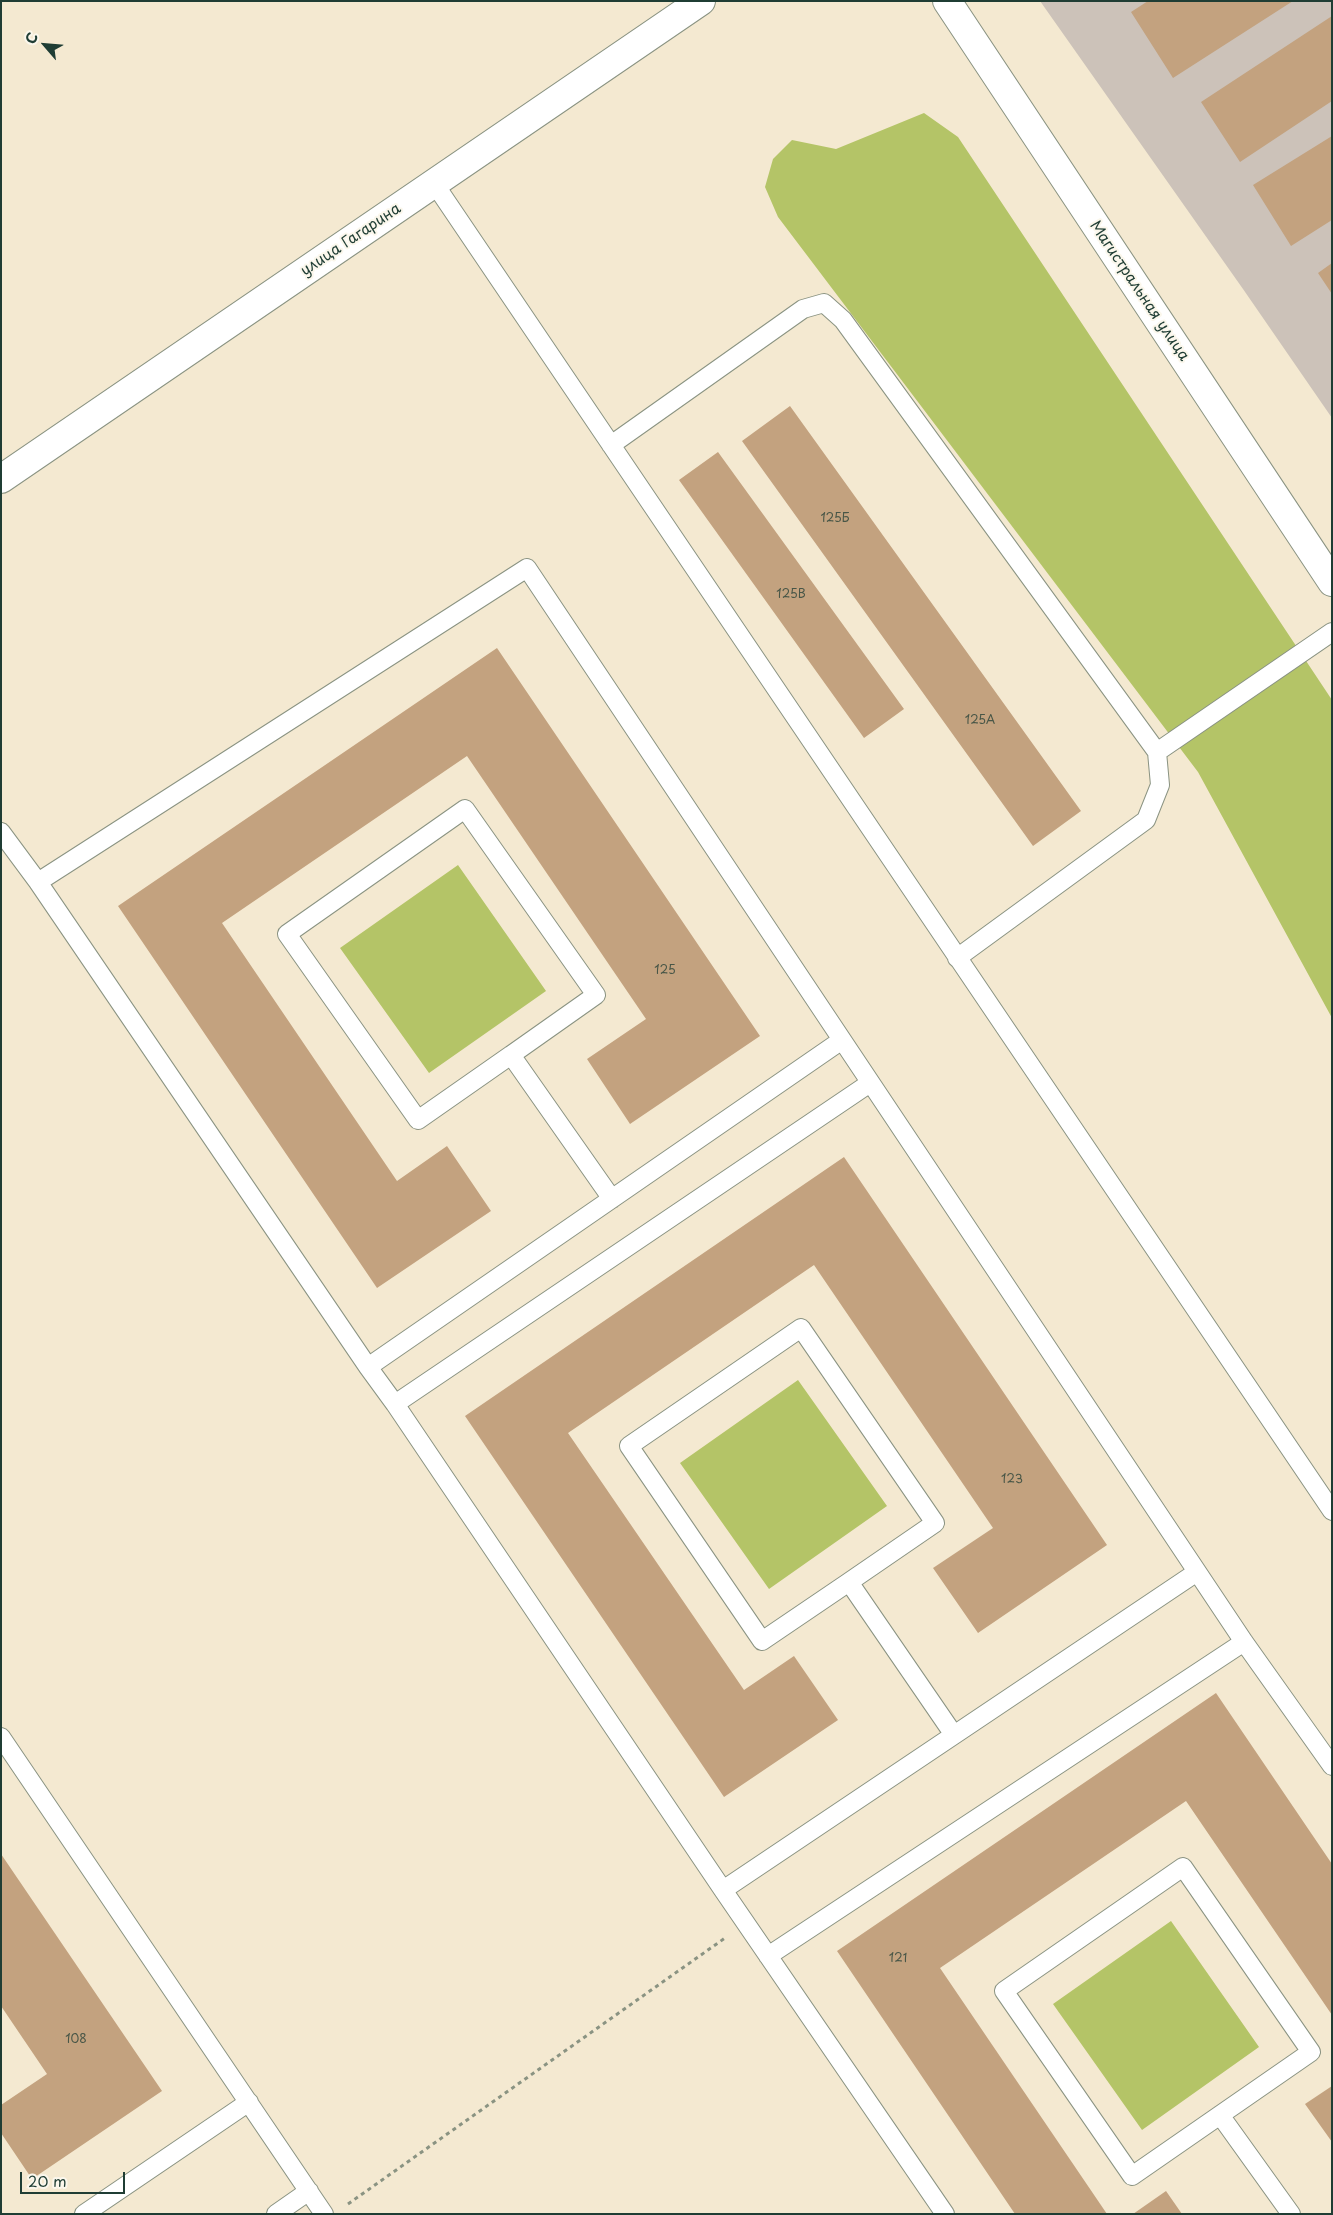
<!DOCTYPE html>
<meta charset="utf-8">
<style>
body{margin:0}
#map{position:relative;width:1333px;height:2215px;overflow:hidden;background:#f4e9d1;font-family:"Playpen Sans",sans-serif}
canvas{display:block}
.frame{position:absolute;inset:0;border:2px solid #1f3d34;pointer-events:none}
.north{position:absolute;left:20px;top:20px;width:50px;height:50px;-webkit-text-stroke:4px #fbf7ec;paint-order:stroke;rotate:297deg;font-size:14px;font-weight:700;line-height:20px;text-align:center;color:#1f3d34}
.north::after{content:'';display:block;margin:auto;width:18px;height:22px;background:#1f3d34;clip-path:polygon(50% 0,100% 100%,50% 72%,0 100%)}
.scale{position:absolute;left:20px;top:2172px;width:105px;height:22px;box-sizing:border-box;border:2px solid #1f3d34;border-top:0;padding-left:6px;font-size:15px;line-height:18px;white-space:nowrap;color:#1f3d34;-webkit-text-stroke:4px #fbf7ec;paint-order:stroke}
</style>
<div id="map">
<canvas width="1333" height="2215"></canvas>
<div class="frame"></div>
<div class="north">С</div>
<div class="scale">20 m</div>
</div>
<script>
const context = document.querySelector('canvas').getContext('2d');
context.lineJoin = 'round';
function fillPath(path, color) {
  context.fillStyle = color;
  context.fill(path, 'evenodd');
}
function stroke(path, color, width, dash) {
  context.strokeStyle = color;
  context.lineWidth = width;
  context.lineCap = dash ? 'butt' : 'round';
  context.setLineDash(dash || []);
  context.stroke(path);
}
function drawText(font, color, halo, rows, align = 'center') {
  context.font = font + ' "Playpen Sans",sans-serif';
  context.lineWidth = 4;
  context.setLineDash([]);
  context.textBaseline = 'middle';
  context.strokeStyle = halo;
  context.fillStyle = color;
  for (const [text, x, y, turn = 0] of rows) {
    context.save();
    context.translate(x, y);
    context.rotate((+turn || 0) * Math.PI / 180);
    context.textAlign = isNaN(turn) ? turn : align;
    if (halo) context.strokeText(text, 0, 0);
    context.fillText(text, 0, 0);
    context.restore();
  }
}
const industrial = new Path2D(`
 M1040,1H1332V418L1243,289Z`);
const green = new Path2D(`
 M924,113L958,137L1332,700V1018L1198,772L778,217L765,187L773,159L792,140L836,149Z
 M458,865L546,991L429,1073L340,948Z
 M798,1380L887,1506L769,1589L680,1463Z
 M1171,1921L1259,2047L1142,2130L1053,2004Z`);
const building = new Path2D(`
 M1148,1H1293L1173,78L1131,12Z
 M1332,16V101L1240,162L1201,102Z
 M1332,136V220L1291,246L1253,185Z
 M1332,263V294L1318,273Z
 M790,406L1081,811L1033,846L742,441Z
 M718,452L904,709L864,738L679,480Z
 M497,648L760,1036L630,1124L587,1059L646,1019L467,756L222,923L397,1181L447,1146L491,1211L377,1288L118,906Z
 M844,1157L1107,1545L978,1633L933,1568L993,1528L814,1265L568,1433L744,1690L794,1656L838,1720L724,1797L465,1416Z
 M1216,1693L1332,1864V2015L1186,1801L940,1968L1107,2214H1015L837,1951Z
 M1,1854L162,2091L32,2179L1,2133V2105L47,2074L1,2006Z
 M1332,2086V2142L1305,2104Z
 M1166,2191L1182,2214H1133Z`);
const path = new Path2D(`
 M348,2204L725,1938`);
const service = new Path2D(`
 M434,183L1332,1511
 M611,445L803,309L824,303L843,320L1157,752
 M1,832L38,882L368,1367L395,1404L723,1890L945,2214
 M38,882L527,568L1244,1642L1332,1766
 M957,958L1146,820L1160,785L1157,752L1332,632
 M511,1055L596,995L465,809L287,934L418,1120L511,1055L612,1199
 M368,1367L842,1040
 M395,1404L870,1083
 M849,1582L935,1523L801,1328L629,1446L762,1641L849,1582L954,1735
 M1,1737L324,2214
 M1183,1867L1311,2052L1132,2176L1004,1991Z
 M723,1890L1197,1572
 M768,1956L1244,1642
 M1220,2115L1291,2214
 M84,2214L249,2102
 M276,2214L309,2191`);
const minor = new Path2D(`
 M1,479L701,1`);
const secondary = new Path2D(`
 M947,1L1332,582`);
const numberNames = [
 ["125Б",835,519],
 ["125В",791,595],
 ["125А",980,721],
 ["125",665,971],
 ["123",1012,1480],
 ["121",898,1959],
 ["108",76,2040]
];
const streetNames = [
 ["улица Гагарина",351,240,-34],
 ["Магистральная улица",1139,291,56]
];
fillPath(industrial, '#ccc2b9');
fillPath(green, '#b4c467');
fillPath(building, '#c3a27f');
stroke(service, '#8a9382', 20);
stroke(minor, '#8a9382', 30);
stroke(secondary, '#8a9382', 30);
stroke(path, '#8a9382', 3, [4, 4]);
stroke(service, '#fff', 18);
stroke(minor, '#fff', 28);
stroke(secondary, '#fff', 28);
drawText('12px', '#485647', null, numberNames);
drawText('15px', '#1f3d34', '#fbf7ec', streetNames);
</script>
